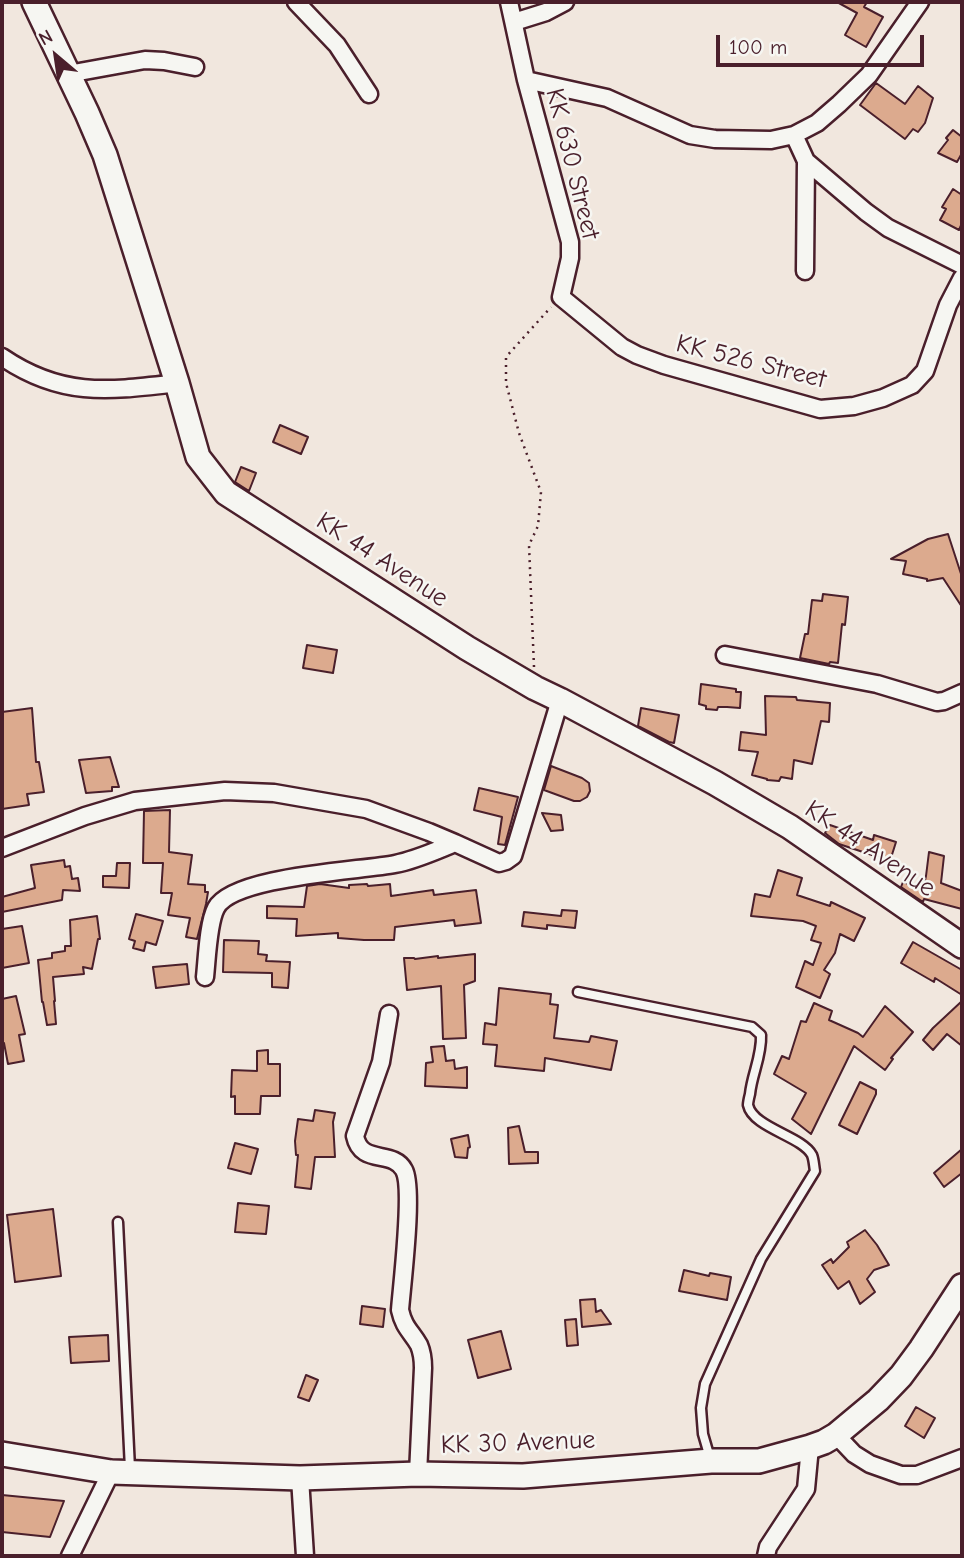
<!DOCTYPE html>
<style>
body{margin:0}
#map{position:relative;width:964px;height:1558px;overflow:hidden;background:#f1e7de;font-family:"Comic Neue",sans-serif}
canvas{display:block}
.frame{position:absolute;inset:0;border:4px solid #4a1f2b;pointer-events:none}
.north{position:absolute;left:21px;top:21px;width:70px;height:70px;-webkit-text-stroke:5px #f6f6f2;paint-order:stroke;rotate:331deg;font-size:19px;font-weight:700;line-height:28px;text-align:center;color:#4a1f2b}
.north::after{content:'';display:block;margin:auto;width:24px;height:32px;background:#4a1f2b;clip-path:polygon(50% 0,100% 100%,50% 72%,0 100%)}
.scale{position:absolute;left:716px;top:35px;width:208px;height:32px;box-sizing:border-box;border:4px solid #4a1f2b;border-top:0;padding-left:9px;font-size:21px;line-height:24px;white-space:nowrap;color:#4a1f2b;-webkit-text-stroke:5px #f6f6f2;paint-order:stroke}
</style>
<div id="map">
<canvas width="964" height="1558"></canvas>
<div class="frame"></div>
<div class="north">N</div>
<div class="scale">100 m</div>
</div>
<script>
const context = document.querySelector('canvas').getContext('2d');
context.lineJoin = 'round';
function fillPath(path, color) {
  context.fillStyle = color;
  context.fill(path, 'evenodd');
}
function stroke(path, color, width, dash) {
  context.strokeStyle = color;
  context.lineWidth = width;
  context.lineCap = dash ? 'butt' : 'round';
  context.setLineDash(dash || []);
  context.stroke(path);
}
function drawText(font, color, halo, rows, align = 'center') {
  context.font = font + ' "Comic Neue",sans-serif';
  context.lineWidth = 5;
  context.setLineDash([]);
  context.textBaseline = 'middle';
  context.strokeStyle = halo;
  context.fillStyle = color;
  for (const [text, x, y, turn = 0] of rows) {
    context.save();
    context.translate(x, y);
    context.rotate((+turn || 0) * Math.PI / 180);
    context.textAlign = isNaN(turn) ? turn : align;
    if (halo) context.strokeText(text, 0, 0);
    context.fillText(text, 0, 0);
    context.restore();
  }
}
const building = new Path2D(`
 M837,2H867L864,7L883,17L866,47L845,35L857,13Z
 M876,83L905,104L918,86L933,98L925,123L918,132L913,129L905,139L860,105Z
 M953,130L962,137V153L957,162L938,153L948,140L946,138Z
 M953,189L962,195V223L959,230L940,220L946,209L942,207Z
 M280,425L308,437L301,454L273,442Z
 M241,467L256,473L249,491L235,482Z
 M948,534L962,577V607L943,578L927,581V579L903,574L906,561L891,559L928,539Z
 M823,594L848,597L845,625L842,624L838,663L830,662L829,664L800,658L805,634H808L812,600L822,601Z
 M307,645L337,650L333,673L303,668Z
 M701,684L736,689V692H741L740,708L727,707H718L717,710L706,709V706L699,704Z
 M765,696L796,697L797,700L830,703L829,722L821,721L812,764L794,760L792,779L781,777L779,781L767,780V779L752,775L758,752L739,750L741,732L766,735Z
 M32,708L36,762H39L44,792L27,794L29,805L2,809V712Z
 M641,708L679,715L674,743L669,742L638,726Z
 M110,757L119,787H112V791L86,793L79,760Z
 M551,766L582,778L589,783L590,791L587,797L580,801H574L544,790Z
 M479,788L518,797L505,845L498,844L502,817L474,810Z
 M170,810L169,852L192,855L188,884L205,885V892H208L206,904L197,939L186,937L190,918L168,915L172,893H161L163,863H143L144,811Z
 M542,813L561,815L563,830L551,831Z
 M830,825L873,840L874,835L896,842L890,861L839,844L825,833Z
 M929,852L944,856L941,883L962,891V909L924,899L923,902L901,887L903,882L923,889L926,876Z
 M64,860L65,867L70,866L72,879L78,878L80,891L63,890L62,900L2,912V897L35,888L31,865Z
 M117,863H130L129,888L103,887V876H116Z
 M778,870L802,878L797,895L830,906L831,902L865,918L854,941L840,934L835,953L824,970L830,974L820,998L796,987L805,961L813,965L821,943L811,940L816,926L803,921L751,916L755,894L770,897Z
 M320,884L349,888V885L367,884L368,886L390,884L391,896L433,890L434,895L476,890L481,923L455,926L454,920L395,927L394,940H364L338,938V933L296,936L297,919L267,918V906L304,907L307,886Z
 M562,910L577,911L575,928L547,925V929L522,926L524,912L561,916Z
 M136,914L163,921L156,945L146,942L144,951L133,948L135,941L129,939Z
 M97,916L100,939H98L92,969L83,967L84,974L53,977L55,1001H54L56,1024L47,1025L43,1002H42L38,960L52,958V953L65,951V946H71L70,920Z
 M22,926L29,963L2,968V929Z
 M224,940L259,941L258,954L267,955L266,961L290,962L288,988L272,987V973L223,972Z
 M913,942L962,970V995L935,978L934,982L901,963Z
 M475,954V981L464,985L466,1038L443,1039L441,986L407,990L404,958H414L415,959L438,956V958Z
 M187,964L189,984L156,988L153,967Z
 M499,988L551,994L550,1004L558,1005L554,1038L589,1042L591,1036L617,1041L611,1070L545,1058L544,1071L495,1066L497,1045L483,1044L485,1023L496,1025Z
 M16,996L25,1034L19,1035L24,1061L8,1064L4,1043L2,1044V999Z
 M962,1001V1046L947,1034L933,1050L923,1040L933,1028Z
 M814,1003L832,1011L829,1020L858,1033L863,1037L885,1006L913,1032L891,1058L893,1059L885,1070L854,1046L811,1134L792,1119L806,1093L774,1074L782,1056L789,1059L801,1021L806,1022Z
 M444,1046L446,1061L454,1060L455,1069L467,1067V1088L425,1086L426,1063L433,1062L431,1047Z
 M268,1050V1064H280V1096H261L260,1114H235V1096L231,1097L232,1070L257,1071V1051Z
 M860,1082L876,1090V1094L857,1134L839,1125Z
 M315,1110L335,1113L333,1122L335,1157H315L311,1189L295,1187L298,1155H296L295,1141L298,1119L313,1121Z
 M519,1126L525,1152H538V1163L509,1164L508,1128Z
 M468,1135L470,1147L468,1148L467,1158L455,1157L451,1139Z
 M235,1143L258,1149L251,1174L228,1168Z
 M962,1149V1173L944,1187L934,1173Z
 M238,1203L269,1206L266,1234L235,1232Z
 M53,1209L61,1276L15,1282L7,1215Z
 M865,1230L877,1245L889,1265L874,1270L867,1279L875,1292L860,1304L849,1281L838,1289L822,1265L831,1259L833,1263L849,1247L847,1242Z
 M684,1270L709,1276L710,1273L731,1277L727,1300L679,1291Z
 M595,1299L596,1312L601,1310L611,1324L582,1327L580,1300Z
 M362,1306L385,1309L383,1327L360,1324Z
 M576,1319L578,1345L567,1346L565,1320Z
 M501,1331L511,1369L478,1378L468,1340Z
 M108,1335L109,1361L71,1363L69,1337Z
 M306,1375L318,1380L309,1401L298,1397Z
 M916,1407L935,1418L924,1438L905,1426Z
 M2,1495L64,1501L50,1537L2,1532Z`);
const path = new Path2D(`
 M534,667L529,545L538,526L541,492L519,433L506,383V357L551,307`);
const service = new Path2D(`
 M578,992L752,1027L761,1035C762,1056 752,1074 750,1094C749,1098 748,1102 748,1105C753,1128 802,1136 812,1155C814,1160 814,1166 815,1171L761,1259L705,1384L701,1408L703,1434L710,1458
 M118,1222L130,1469`);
const minor = new Path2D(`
 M296,2L337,45L369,94
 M509,2L526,80L570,242V258L561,297L622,347L637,355L664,365L820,409L854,406L883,398L912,385L925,371L948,305L962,278
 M514,22L546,12L565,2
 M68,74L145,60L164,61L195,67
 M526,80L607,98L690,135L715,139L771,140L794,135L817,123L839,104L869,75L920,2
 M794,135L806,161L866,212L888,228L962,265
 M805,271L806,161
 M2,357C62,398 109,391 177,383
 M725,655L877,684L937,702L944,701L962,693
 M2,848L85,816L135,801L225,791L274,793L366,809L429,832L455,843
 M205,977C207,959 208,923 216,908C233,876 359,871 395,864C416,860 435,851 455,843L499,863L506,861L513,856L560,700
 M389,1014L381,1062L355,1136C361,1166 393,1149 404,1170C414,1188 402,1284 400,1310C404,1328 411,1331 419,1345C422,1352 423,1361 423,1368L418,1474
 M836,1435L854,1454L870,1464L901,1475H917L962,1458
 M300,1478L305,1556
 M70,1556L111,1472
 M766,1556L768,1547L806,1489L810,1447`);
const secondary = new Path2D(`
 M34,2L87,113L105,155L177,383L198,457L226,493L467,648L535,688L560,700L715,783L790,827L962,946
 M2,1454L111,1472L300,1478L418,1474L523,1476L711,1461H759L810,1447L824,1442L836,1435L878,1400L901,1376L921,1349L962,1286`);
const streetNames = [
 ["KK 630 Street",572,164,76],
 ["KK 526 Street",751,362,14],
 ["KK 44 Avenue",382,560,33],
 ["KK 44 Avenue",870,849,34],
 ["KK 30 Avenue",518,1443,-2]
];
fillPath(building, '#dcaa8e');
stroke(building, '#4a1f2b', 2);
stroke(service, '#4a1f2b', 13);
stroke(minor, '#4a1f2b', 21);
stroke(secondary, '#4a1f2b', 28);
stroke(path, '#4a1f2b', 2.5, [2, 5]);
stroke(service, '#f6f6f2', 8);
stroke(minor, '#f6f6f2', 16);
stroke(secondary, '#f6f6f2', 23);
drawText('26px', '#4a1f2b', '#f6f6f2', streetNames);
</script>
